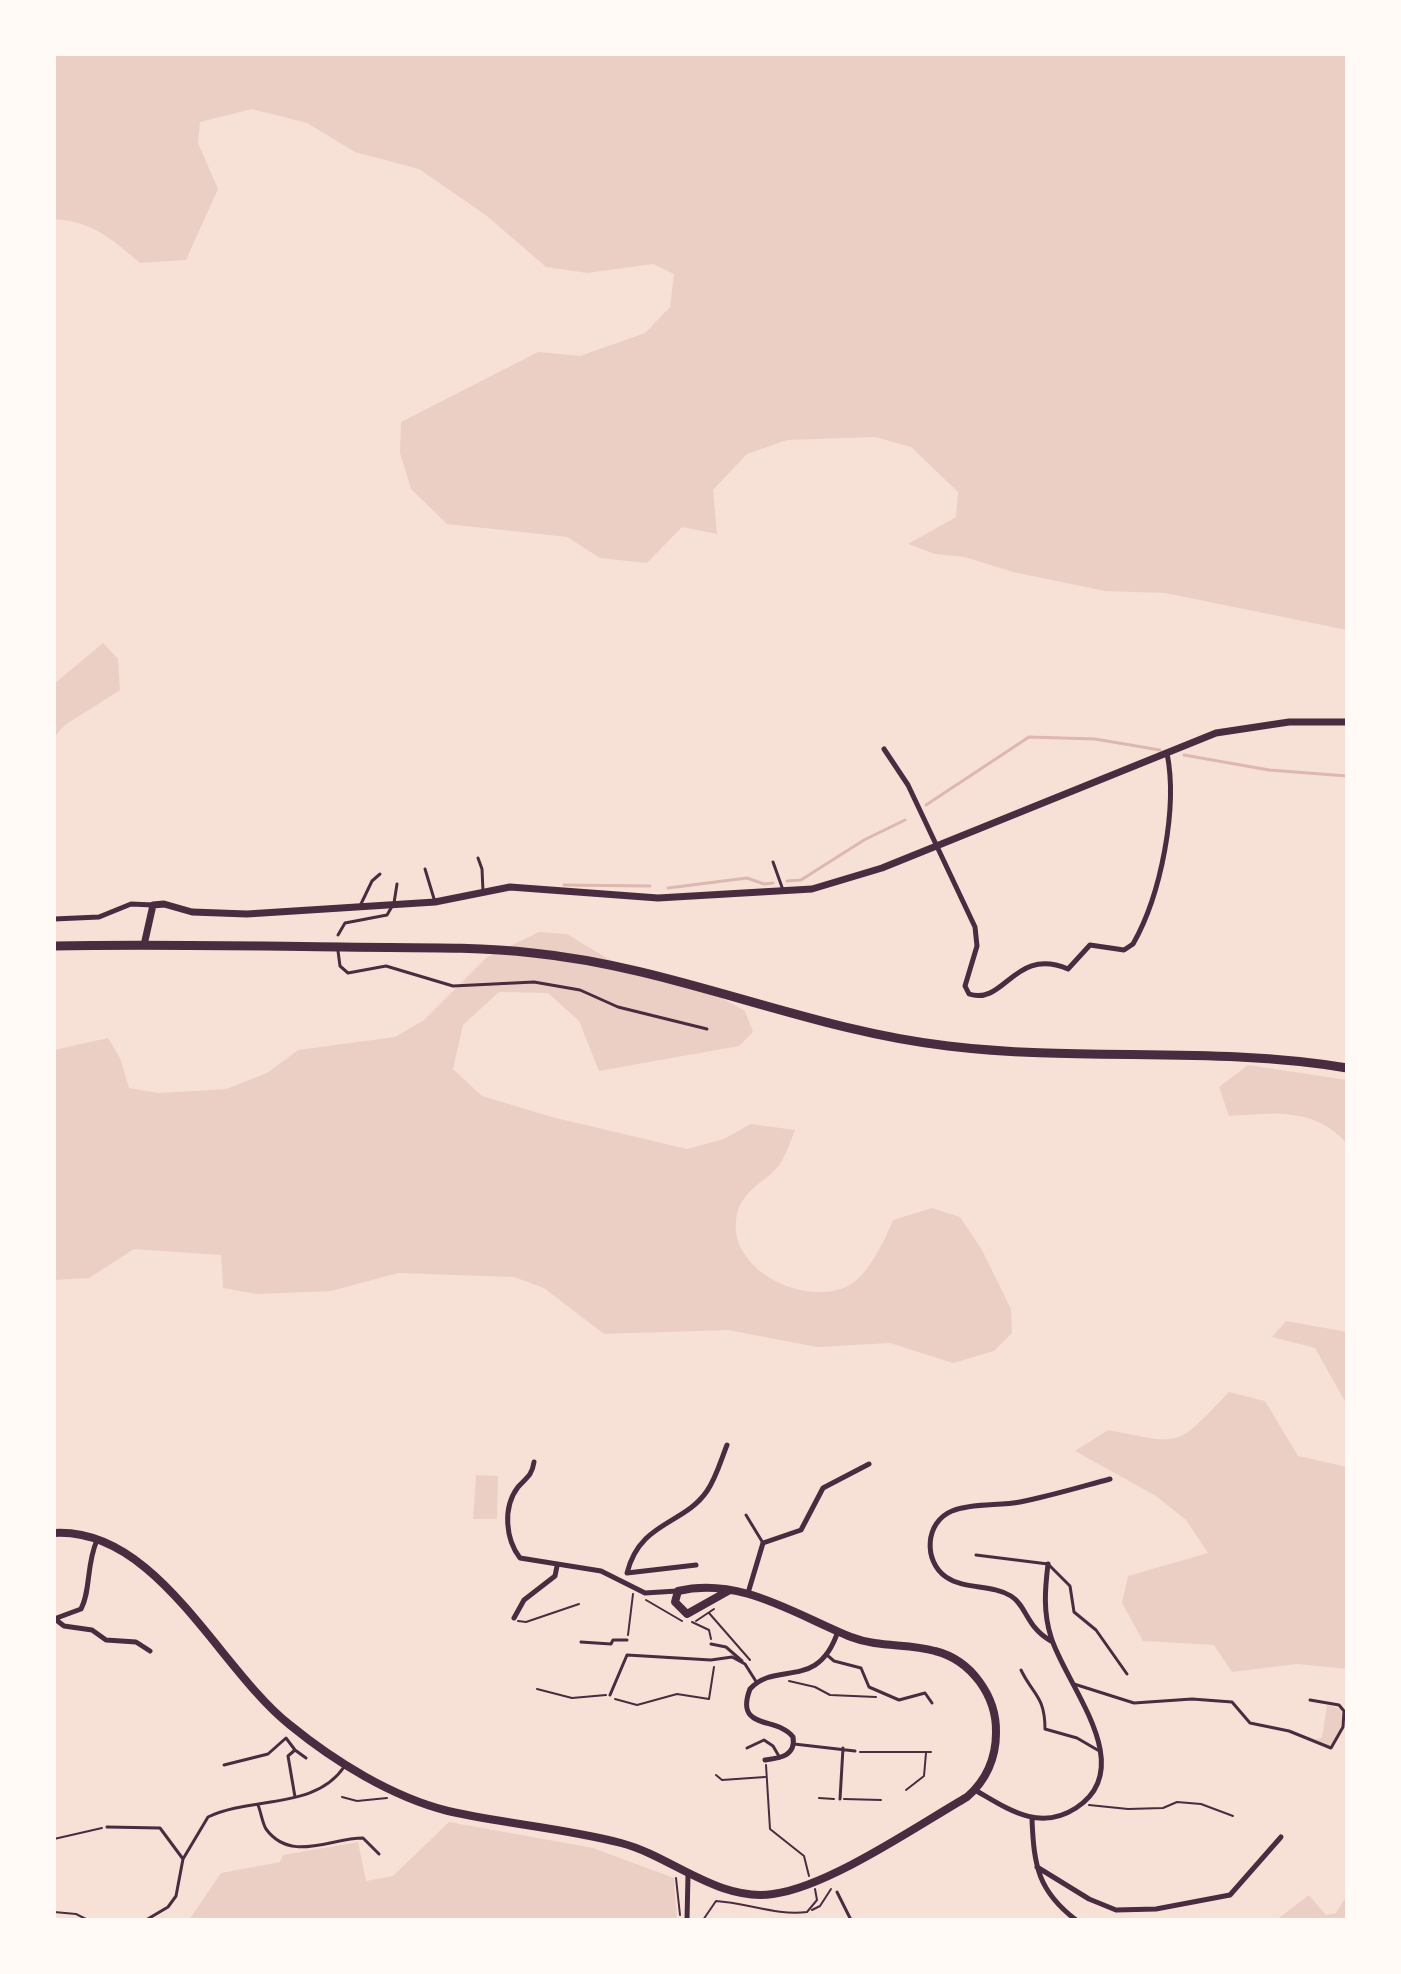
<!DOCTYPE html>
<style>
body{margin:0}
#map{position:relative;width:1401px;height:1974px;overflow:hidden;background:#f7e1d7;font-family:"Exo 2",sans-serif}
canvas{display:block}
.frame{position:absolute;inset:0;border:56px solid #fffaf5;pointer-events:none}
</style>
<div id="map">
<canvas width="1401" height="1974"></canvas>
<div class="frame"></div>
</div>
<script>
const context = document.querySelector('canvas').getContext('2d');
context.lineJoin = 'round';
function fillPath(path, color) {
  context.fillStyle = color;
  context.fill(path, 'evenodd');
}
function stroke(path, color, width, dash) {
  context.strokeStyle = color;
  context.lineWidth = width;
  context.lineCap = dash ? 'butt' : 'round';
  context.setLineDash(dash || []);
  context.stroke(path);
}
const green = new Path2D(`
 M54,54H1347V630L1165,593L1105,591L1013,572L965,557L935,554L908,544L956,517L958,492L911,447L875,437L787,440L747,454L713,490L717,534L682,527L647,563L600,558L567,537L447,524L411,489L400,453L401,422L538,352L580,356L645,333L670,307L674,274L653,264L587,273L546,267L487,216L419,169L355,152L307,123L252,109L200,122L198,143L218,189L186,260L140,263C110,238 94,222 54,219Z
 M103,643L118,659L120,690L65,725L54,737V684Z
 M539,932L567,934L610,960L663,983L707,985L722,998L745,1011L753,1032L739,1046L599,1071L579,1021L548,993L499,992L463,1025L453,1069L482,1096L552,1117L687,1149L724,1139L751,1124L795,1130C790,1142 785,1159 776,1169C760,1185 739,1193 736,1220C730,1271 805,1307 848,1286C869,1275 884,1241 893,1220L932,1208L960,1217L982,1250L1011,1309L1012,1333L994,1351L953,1363L890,1343L817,1347L728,1330L604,1334L544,1288L514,1277L398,1273L331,1291L257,1294L223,1288L221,1255L134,1249L89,1278L54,1280V1050L108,1038L120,1058L129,1088L159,1093L226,1089L267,1073L298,1050L395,1037L424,1020L487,957Z
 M1248,1065L1347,1080V1144C1316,1107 1273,1113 1229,1116L1219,1087Z
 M1286,1321L1347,1332V1405L1315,1348L1272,1337Z
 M1229,1392L1265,1401L1298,1456L1347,1467V1669L1297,1664L1232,1672L1214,1645L1143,1641L1122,1603L1128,1576L1208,1553L1186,1520L1156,1496L1075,1451L1108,1430C1184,1445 1175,1448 1229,1392Z
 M476,1475L498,1476L497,1519H473Z
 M1327,1705L1341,1709C1344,1721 1340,1739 1329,1746L1315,1739L1322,1738Z
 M449,1822L593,1848L674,1878L677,1920H189L221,1873L280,1862L283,1855L358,1842L366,1881L393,1876Z
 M1309,1895L1326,1915L1336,1913L1347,1895V1920H1276Z`);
const stream = new Path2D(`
 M1184,755L1269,770L1347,776
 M926,805L1029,737L1095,739L1160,750
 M787,881L801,880L864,840L905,820
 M564,885L650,886
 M668,888L747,878L764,884L773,883`);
const path = new Path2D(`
 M646,1600L682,1621
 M709,1613L750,1660
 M518,1621L526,1622L579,1604
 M696,1621L714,1609
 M692,1622L709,1630L711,1639
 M628,1635L633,1594
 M789,1681L815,1687L830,1695L876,1697
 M537,1689L572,1698L606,1695
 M615,1699L637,1705L677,1694L709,1699L714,1667
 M860,1752H931
 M766,1765L770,1829L804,1856L809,1876
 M716,1775L722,1780L765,1777
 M906,1790L924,1776L926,1753
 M342,1797L357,1801L387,1798
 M819,1798L834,1799
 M844,1799L881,1800
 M1089,1805L1128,1809L1163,1808L1177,1802L1201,1804L1233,1816
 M54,1839L102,1828
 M676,1878L680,1915
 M812,1910L820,1906L831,1889
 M54,1912L76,1914L88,1920
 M703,1920L716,1901C747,1903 777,1916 807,1912L817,1900L815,1889`);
const service = new Path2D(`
 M478,858L482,869L483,891
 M773,862L783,890
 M425,869L435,902
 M360,906L372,881L380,874
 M338,935L345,923L387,915L394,903L397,884
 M338,951L340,966L348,973L386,966L453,986L534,982L580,990L618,1007L707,1029
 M746,1515L763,1543
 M976,1555L1048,1564L1070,1586L1074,1612L1096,1630L1127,1674
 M581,1642L611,1644L613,1640H627
 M711,1644L726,1647L742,1661
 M827,1655L834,1661L861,1668L869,1687L899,1700L925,1693L932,1703
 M1021,1670C1033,1695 1045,1696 1045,1729L1077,1738L1101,1752
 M1074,1684L1134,1703L1192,1699L1232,1702L1250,1723L1289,1731L1331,1748L1343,1727L1344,1711L1339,1705L1310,1700
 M610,1695L627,1655L711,1660L732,1657L745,1664L757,1683
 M794,1744L855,1751
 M747,1748L764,1740L773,1746L780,1758
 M224,1765L268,1754L286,1738L295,1750
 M295,1797L288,1756L295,1750L306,1758
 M840,1799L843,1748
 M258,1805C261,1812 262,1822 266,1829C291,1863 330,1838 363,1838L379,1854
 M107,1827L160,1828L183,1859
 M837,1892L851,1920
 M146,1920L168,1907L176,1896L183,1859L208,1817C251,1796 315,1810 344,1767`);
const minor = new Path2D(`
 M884,749L908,785L975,927L977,946L965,986L969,994C1005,1006 1014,946 1068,969L1090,945L1124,950L1133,944C1161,895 1178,808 1167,753
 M54,919L99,917L131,904L153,905
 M534,1462C532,1476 526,1478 518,1487C502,1508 506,1540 520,1558L601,1571L645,1593L677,1591
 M696,1565L627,1573C640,1521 684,1525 707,1491C716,1478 721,1460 727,1445
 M748,1593L763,1543L801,1530L823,1488L869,1464
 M514,1618L524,1600L555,1576L557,1566
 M54,1619L81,1609C91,1590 86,1565 97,1540
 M55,1619L64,1626L92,1630L106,1640L136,1642L150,1651
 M1051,1641C1026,1627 1027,1606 1011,1596C991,1584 965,1590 946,1577C923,1561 925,1522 952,1511C972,1503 999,1506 1020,1502C1050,1496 1080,1487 1110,1479
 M765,1760C780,1758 796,1756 793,1737C778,1716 734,1731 750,1689C776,1660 818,1692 838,1631
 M975,1790C1008,1809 1039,1832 1076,1808C1140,1767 1065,1684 1051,1637C1043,1612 1045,1589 1048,1564
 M1032,1820C1034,1866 1038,1891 1076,1920
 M1037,1867L1089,1899L1116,1910L1156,1909L1230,1895L1281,1837
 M687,1920L688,1874`);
const tertiary = new Path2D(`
 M144,945L153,905L164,904L192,912L247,914L435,902L510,887L658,898L812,889L882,868L1216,733L1289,722H1347`);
const secondary = new Path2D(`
 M54,1533C157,1527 218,1668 290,1725C334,1761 392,1797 448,1811C505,1824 564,1828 621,1843C671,1856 718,1902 773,1894C828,1887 917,1826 967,1797C986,1781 996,1758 996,1733C997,1696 971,1660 935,1651C907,1643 879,1648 851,1637C796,1615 740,1576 678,1591L675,1602L687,1614L728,1591`);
const trunk = new Path2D(`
 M54,946C150,944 246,946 342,947C405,948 470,946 533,953C674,967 807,1030 948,1046C1081,1062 1215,1046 1347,1068`);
fillPath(green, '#ebcfc5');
stroke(stream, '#dcb8b0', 3);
stroke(path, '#4a2c40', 2);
stroke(service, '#4a2c40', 3);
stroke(minor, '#4a2c40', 5);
stroke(tertiary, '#4a2c40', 7);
stroke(secondary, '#4a2c40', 8);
stroke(trunk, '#4a2c40', 9);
</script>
